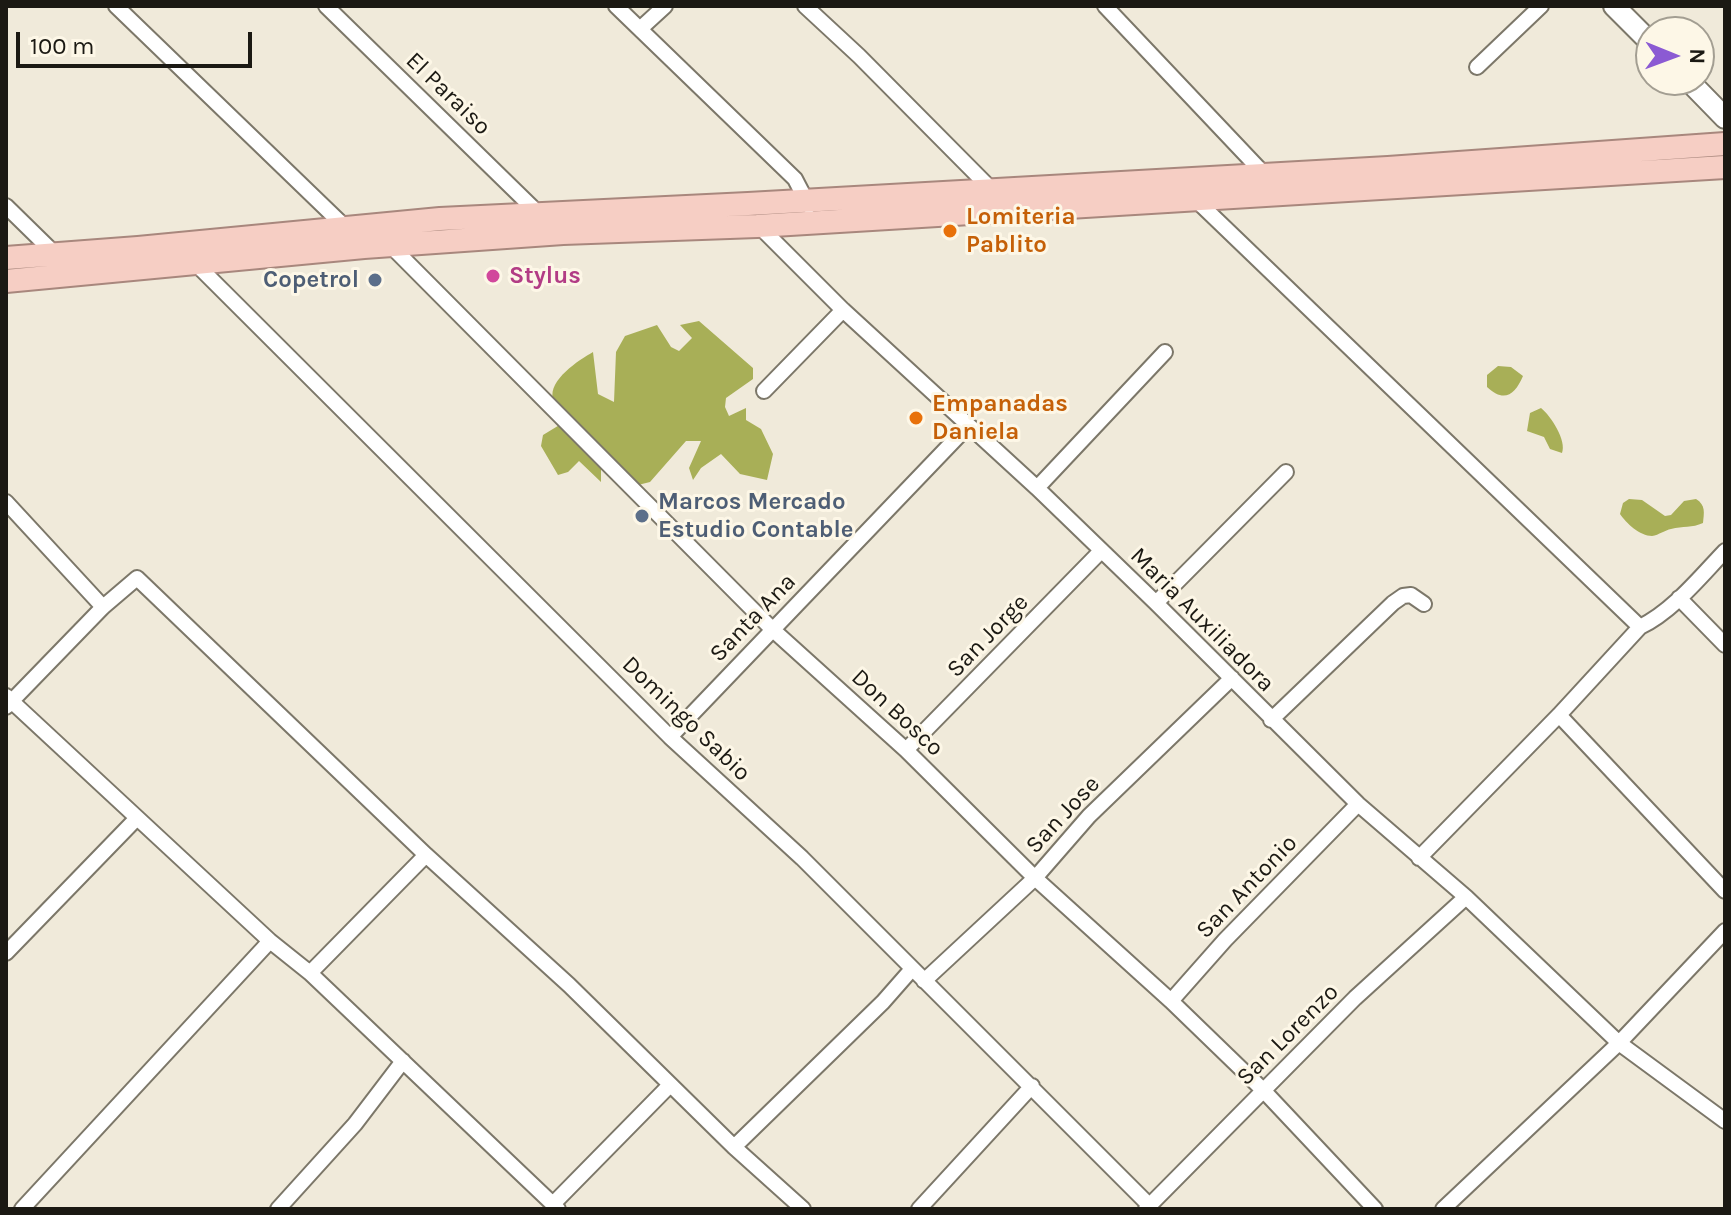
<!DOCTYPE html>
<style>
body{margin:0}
#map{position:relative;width:1731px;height:1215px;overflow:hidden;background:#f0eada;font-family:Karla,sans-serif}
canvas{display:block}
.frame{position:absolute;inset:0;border:8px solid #1b1913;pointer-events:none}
.north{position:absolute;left:1635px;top:16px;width:80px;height:80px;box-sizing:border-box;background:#fdf7e7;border:2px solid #a39e92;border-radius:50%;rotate:91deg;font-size:22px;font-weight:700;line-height:32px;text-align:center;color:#1b1913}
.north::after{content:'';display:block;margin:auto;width:28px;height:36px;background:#8b5ad3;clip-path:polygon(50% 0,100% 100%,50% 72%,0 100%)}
.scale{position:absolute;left:16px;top:32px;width:236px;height:36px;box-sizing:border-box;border:4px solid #1b1913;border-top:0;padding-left:10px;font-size:24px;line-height:28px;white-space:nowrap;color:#1b1913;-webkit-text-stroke:6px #fdf7e7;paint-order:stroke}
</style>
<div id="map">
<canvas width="1731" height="1215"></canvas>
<div class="frame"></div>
<div class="north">N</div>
<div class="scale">100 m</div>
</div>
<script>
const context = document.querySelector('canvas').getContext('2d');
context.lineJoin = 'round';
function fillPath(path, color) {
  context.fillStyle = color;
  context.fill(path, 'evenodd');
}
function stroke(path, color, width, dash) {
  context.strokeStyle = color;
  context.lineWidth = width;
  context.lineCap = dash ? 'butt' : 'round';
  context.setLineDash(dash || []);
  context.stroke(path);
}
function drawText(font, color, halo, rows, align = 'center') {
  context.font = font + ' Karla,sans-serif';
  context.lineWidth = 6;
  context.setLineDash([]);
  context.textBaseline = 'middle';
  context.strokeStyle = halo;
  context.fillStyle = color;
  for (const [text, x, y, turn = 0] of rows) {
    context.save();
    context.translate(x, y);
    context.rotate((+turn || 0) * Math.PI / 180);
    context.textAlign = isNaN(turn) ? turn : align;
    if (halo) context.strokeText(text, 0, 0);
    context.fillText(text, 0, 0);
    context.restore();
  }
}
const forest = new Path2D(`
 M699,321L753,368V379L726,398L725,407L729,416L746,408V420L761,429L773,454L767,480L740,474L721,454L701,468L693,480L689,468L701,441H686L650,482L638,485L601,467V482L579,461L568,472L558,475L541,446L543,435L566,421C562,415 554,406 553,399C548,380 579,360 593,352L598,394L614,402L616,352L625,336L657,325L671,347L679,351L692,338L680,325Z
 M1498,366L1511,367L1523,376C1515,395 1504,403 1487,387V375Z
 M1541,408C1551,416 1567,441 1562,453L1550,449L1544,437L1527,431L1530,413Z
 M1629,499L1642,500L1665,516L1671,515L1684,501L1696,499C1706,505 1704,513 1703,523C1692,528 1683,526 1671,529C1665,530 1659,535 1652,536C1640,536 1626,523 1620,514L1623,503Z`);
const minor = new Path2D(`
 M116,6L345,227
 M326,6L539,214
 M616,6L795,179L809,206
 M805,6L859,56L991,189
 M1105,6L1264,174
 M641,28L665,6
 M1477,67L1541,6
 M1195,199L1640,627
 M6,206L55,254
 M756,223L843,310L1037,488L1156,603L1358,804L1466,897L1619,1043L1725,1121
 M391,246L772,629L906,750L1035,878L1171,1001L1263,1090L1375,1209
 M194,262L670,737L802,858L1149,1205
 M764,391L843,310
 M1037,488L1165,352
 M6,502L103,607
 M1679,598L1725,645
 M1156,603L1286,472
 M6,696L270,941L310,973L558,1209
 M6,707L103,607L137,578L426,855L569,985L734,1147L803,1209
 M1559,715L1725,891
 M1271,720L1393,603L1403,596L1411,595L1424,604
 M670,737L968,426
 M906,750L1101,551
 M1419,858L1559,715L1640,627C1673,611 1700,577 1725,551
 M6,953L136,819
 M310,973L426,855
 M924,981L1035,878L1089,816L1232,678
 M1171,1001L1225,940L1358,804
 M734,1147L883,1002L912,969
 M553,1204L670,1085
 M22,1209L270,941
 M278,1209L355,1124L403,1061
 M919,1209L1032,1086
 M1146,1209L1355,998L1466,897
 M1443,1209L1619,1043L1725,931`);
const secondary = new Path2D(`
 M1614,6L1651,43
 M1688,80L1725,118`);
const trunk = new Path2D(`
 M6,258L138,248L440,219L748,204L1388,168L1725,144
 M6,281L364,247L563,233L757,226L1725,167`);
const markers = [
 [950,231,8,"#e8710a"],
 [493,276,8,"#d1479c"],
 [375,280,8,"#5c6f8a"],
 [916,418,8,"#e8710a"],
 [642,516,8,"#5c6f8a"]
];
const streetNames = [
 ["El Paraiso",448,94,44],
 ["Santa Ana",753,618,-46],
 ["Maria Auxiliadora",1202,620,45],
 ["San Jorge",988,636,-46],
 ["Don Bosco",897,713,43],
 ["Domingo Sabio",686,719,44],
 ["San Jose",1063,815,-47],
 ["San Antonio",1247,887,-46],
 ["San Lorenzo",1288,1035,-45]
];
const foodNames = [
 ["Lomiteria",966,217],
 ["Pablito",966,245],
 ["Empanadas",932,404],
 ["Daniela",932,432]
];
const hotelNames = [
 ["Stylus",509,276]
];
const serviceNames = [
 ["Copetrol",359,280],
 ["Marcos Mercado",658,502,"left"],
 ["Estudio Contable",658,530,"left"]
];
fillPath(forest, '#a8af57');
stroke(minor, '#7c7769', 18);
stroke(secondary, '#7c7769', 24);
stroke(trunk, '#a8877d', 26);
stroke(minor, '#fff', 14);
stroke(secondary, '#fff', 20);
stroke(trunk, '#f6cec4', 22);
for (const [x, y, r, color] of markers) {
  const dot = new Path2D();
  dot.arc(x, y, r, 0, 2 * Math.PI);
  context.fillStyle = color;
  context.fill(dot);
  stroke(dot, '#fdf7e7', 3);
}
drawText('24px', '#1b1913', '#fdf7e7', streetNames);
drawText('bold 24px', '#c56008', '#fdf7e7', foodNames, 'left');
drawText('bold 24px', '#b23c85', '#fdf7e7', hotelNames, 'left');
drawText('bold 24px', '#4e5e75', '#fdf7e7', serviceNames, 'right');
</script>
